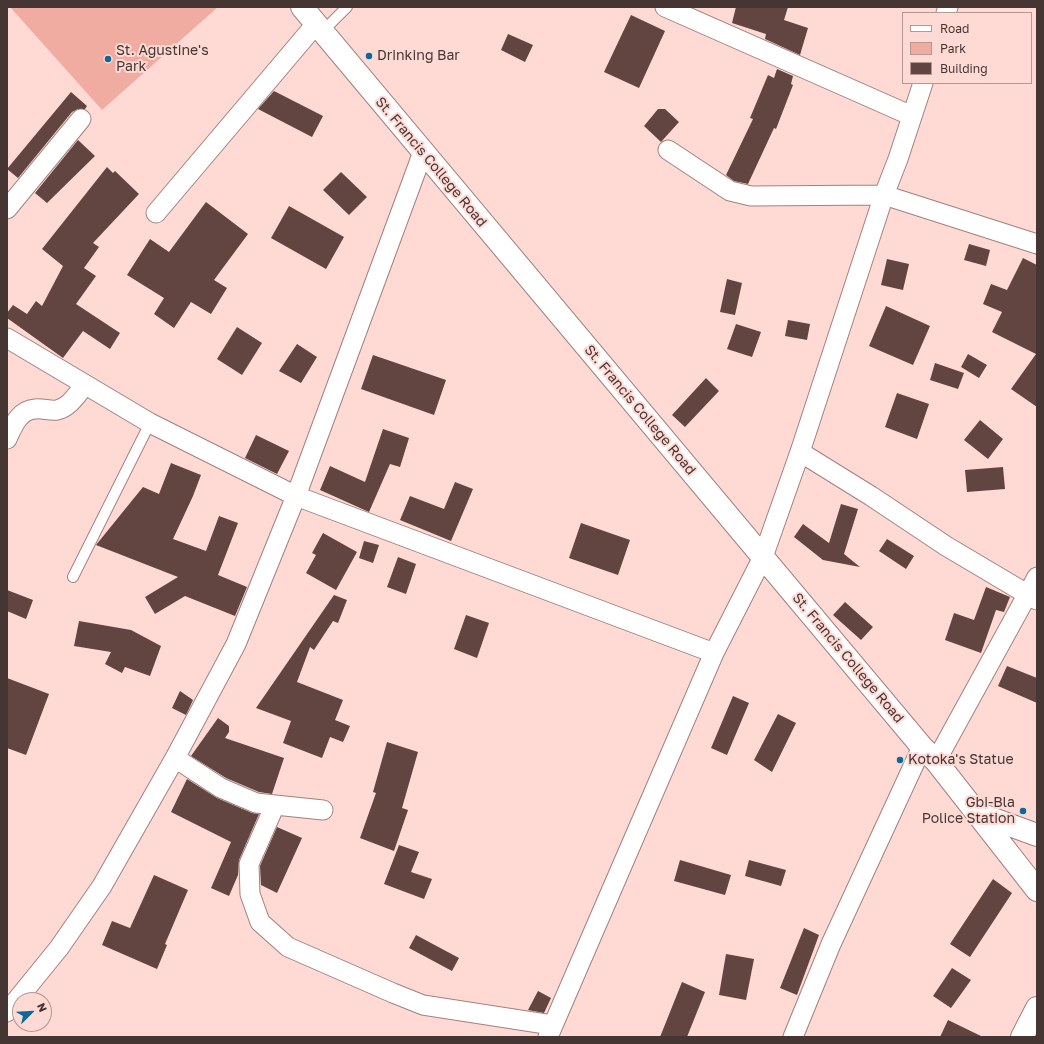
<!DOCTYPE html>
<style>
body{margin:0}
#map{position:relative;width:1044px;height:1044px;overflow:hidden;background:#ffdad4;font-family:"Golos Text",sans-serif}
canvas{display:block}
.frame{position:absolute;inset:0;border:8px solid #453634;pointer-events:none}
.legend{position:absolute;left:902px;top:12px;width:130px;height:72px;box-sizing:border-box;background:#ffdad4;border:1px solid #b59894;margin:0;padding:5px 7px;list-style:none;font-size:12px;color:#453634}
.legend li{display:flex;align-items:center;gap:8px;height:20px}
.legend b{width:20px;border:1px solid #b59894}
.north{position:absolute;left:12px;top:992px;width:40px;height:40px;box-sizing:border-box;background:#ffdad4;border:1px solid #b59894;border-radius:50%;rotate:66deg;font-size:11px;font-weight:700;line-height:16px;text-align:center;color:#453634}
.north::after{content:'';display:block;margin:auto;width:14px;height:18px;background:#096a99;clip-path:polygon(50% 0,100% 100%,50% 72%,0 100%)}
</style>
<div id="map">
<canvas width="1044" height="1044"></canvas>
<div class="frame"></div>
<ul class="legend">
<li><b style="height:5px;background:#fff"></b>Road</li>
<li><b style="height:11px;background:#f1aca2"></b>Park</li>
<li><b style="height:11px;background:#624440"></b>Building</li>
</ul>
<div class="north">N</div>
</div>
<script>
const context = document.querySelector('canvas').getContext('2d');
context.lineJoin = 'round';
function fillPath(path, color) {
  context.fillStyle = color;
  context.fill(path, 'evenodd');
}
function stroke(path, color, width, dash) {
  context.strokeStyle = color;
  context.lineWidth = width;
  context.lineCap = dash ? 'butt' : 'round';
  context.setLineDash(dash || []);
  context.stroke(path);
}
function drawText(font, color, halo, rows, align = 'center') {
  context.font = font + ' "Golos Text",sans-serif';
  context.lineWidth = 4;
  context.setLineDash([]);
  context.textBaseline = 'middle';
  context.strokeStyle = halo;
  context.fillStyle = color;
  for (const [text, x, y, turn = 0] of rows) {
    context.save();
    context.translate(x, y);
    context.rotate((+turn || 0) * Math.PI / 180);
    context.textAlign = isNaN(turn) ? turn : align;
    if (halo) context.strokeText(text, 0, 0);
    context.fillText(text, 0, 0);
    context.restore();
  }
}
const green = new Path2D(`
 M10,7H218L102,110Z`);
const building = new Path2D(`
 M736,7H788L784,20L808,28L800,55L765,39L766,34L732,23Z
 M631,15L665,31L639,88L604,72Z
 M508,34L533,45L525,62L501,50Z
 M777,69L793,76L791,84L793,85L776,129L774,128L748,184L734,181L726,175L753,119L750,118L768,75L774,78Z
 M274,91L323,116L312,137L258,109Z
 M71,92L87,106L85,109H78L72,112L18,178L7,169Z
 M658,109H665L679,122L661,142L644,126Z
 M78,140L95,156L47,203L35,193Z
 M107,167L113,173L115,171L139,194L93,243L99,247L84,268L96,276L76,304L120,333L110,349L83,331L63,358L7,318V313L13,305L27,314L36,301L42,306L63,266L42,249Z
 M341,172L367,197L349,215L323,190Z
 M206,202L248,234L214,280L227,288L211,314L191,302L174,328L154,314L164,298L127,275L150,239L169,252Z
 M289,206L344,237L326,269L271,238Z
 M969,244L990,250L986,266L964,260Z
 M1023,258L1037,265V407L1011,389L1036,354L992,332L1002,312L983,304L991,284L1007,290Z
 M887,259L909,264L903,290L881,285Z
 M727,279L742,283L735,315L720,312Z
 M886,306L930,326L913,365L869,346Z
 M788,320L810,324L807,340L785,336Z
 M736,324L761,332L752,357L727,349Z
 M237,327L262,343L242,375L217,359Z
 M297,344L317,357L301,383L279,371Z
 M968,354L987,365L979,378L961,367Z
 M373,355L446,380L434,415L361,389Z
 M935,363L964,373L958,389L930,380Z
 M706,378L719,391L685,427L672,415Z
 M897,393L929,404L917,439L885,427Z
 M980,420L1003,439L988,459L964,440Z
 M383,429L409,438L400,467L390,464L369,512L320,490L330,466L365,482Z
 M256,435L289,451L277,474L245,458Z
 M171,463L201,475L193,496L173,539L206,551L219,516L238,523L218,575L247,587L235,616L185,596L155,614L145,597L178,577L96,545L143,487L159,494Z
 M1003,467L1005,489L967,492L965,470Z
 M455,482L473,489L451,541L400,520L410,496L444,509Z
 M841,504L858,509L844,554L860,567L823,560L794,537L803,524L829,543Z
 M581,523L630,540L618,575L569,558Z
 M323,533L357,552L336,590L306,573L316,555L312,553Z
 M887,539L914,556L906,569L879,551Z
 M364,541L379,545L373,563L359,558Z
 M398,557L416,564L406,594L387,587Z
 M986,587L1010,597L1004,612L996,610L981,653L945,640L954,613L974,620Z
 M7,590L33,600L26,619L7,611Z
 M334,595L347,600L338,623L333,621L314,650L310,647L297,682L343,700L335,720L350,726L343,742L330,737L322,758L283,743L291,721L256,708Z
 M845,602L873,627L861,640L833,615Z
 M466,615L489,623L477,658L454,649Z
 M79,621L131,630L161,646L150,676L125,667L122,673L105,664L111,652L74,646Z
 M1007,666L1037,678V703L998,686Z
 M7,678L49,694L26,755L7,748Z
 M180,691L193,700L186,715L172,708Z
 M733,696L749,703L727,755L711,748Z
 M778,714L796,723L772,772L754,760Z
 M218,718L229,726V732L225,738L284,758L272,794L259,792L226,778L191,756Z
 M387,742L418,752L402,808L408,810L394,851L360,838L376,793L373,792Z
 M187,779L217,798L252,813L259,814L239,860L238,875L229,896L211,888L231,842L171,812Z
 M277,827L302,838L277,893L261,885L260,866Z
 M399,845L419,852L411,872L432,879L424,899L384,884Z
 M680,860L731,875L725,895L674,881Z
 M749,860L786,870L781,886L745,876Z
 M154,875L188,890L165,944L167,945L157,969L102,945L112,921L130,928Z
 M993,879L1012,893L970,957L950,944Z
 M804,928L819,935L797,995L780,988Z
 M416,935L459,958L452,971L409,948Z
 M726,954L754,959L746,1000L719,995Z
 M952,968L971,980L951,1008L933,996Z
 M682,982L705,992L687,1037H660Z
 M538,991L551,998L544,1013L528,1010Z
 M948,1020L983,1037H940Z`);
const lane = new Path2D(`
 M322,32L347,7
 M73,577L150,423`);
const street = new Path2D(`
 M665,7L912,116
 M946,13L948,7
 M923,83L898,159L884,195L1037,244
 M7,209L81,119
 M156,213L316,24
 M7,338L150,423L296,496L714,653L763,557L800,452L884,195L751,196L730,191L668,150
 M7,439C13,426 19,410 35,409C42,408 50,411 57,410C70,407 77,394 85,385
 M800,452L871,496L946,546L1037,600
 M175,758L221,788L256,803L323,810
 M936,761L1037,577
 M275,805L249,864L250,894L260,922L288,947L393,993L423,1005L552,1025
 M7,1012L59,948L102,886L175,758L236,644L296,496L423,152
 M548,1037L714,653
 M793,1037L831,944L922,747`);
const secondary = new Path2D(`
 M302,7L922,747L936,761L1037,890
 M977,813L1037,835
 M1022,1037L1037,1008`);
const markers = [
 [369,56,4,"#096a99"],
 [108,59,4,"#096a99"],
 [900,760,4,"#096a99"],
 [1023,811,4,"#096a99"]
];
const poiNames = [
 ["St. Agustine's",116,51],
 ["Park",116,67],
 ["Drinking Bar",377,56],
 ["Kotoka's Statue",908,760],
 ["Gbi-Bla",1015,803,"right"],
 ["Police Station",1015,819,"right"]
];
const streetNames = [
 ["St. Francis College Road",431,162,50],
 ["St. Francis College Road",640,410,50],
 ["St. Francis College Road",848,658,50]
];
fillPath(green, '#f1aca2');
fillPath(building, '#624440');
stroke(lane, '#a2817c', 12);
stroke(street, '#a2817c', 21);
stroke(secondary, '#a2817c', 24);
stroke(lane, '#fff', 10);
stroke(street, '#fff', 19);
stroke(secondary, '#fff', 22);
for (const [x, y, r, color] of markers) {
  const dot = new Path2D();
  dot.arc(x, y, r, 0, 2 * Math.PI);
  context.fillStyle = color;
  context.fill(dot);
  stroke(dot, '#ffdad4', 1.5);
}
drawText('14px', '#453634', '#ffdad4', poiNames, 'left');
drawText('14px', '#453634', '#ffdad4', streetNames);
</script>
